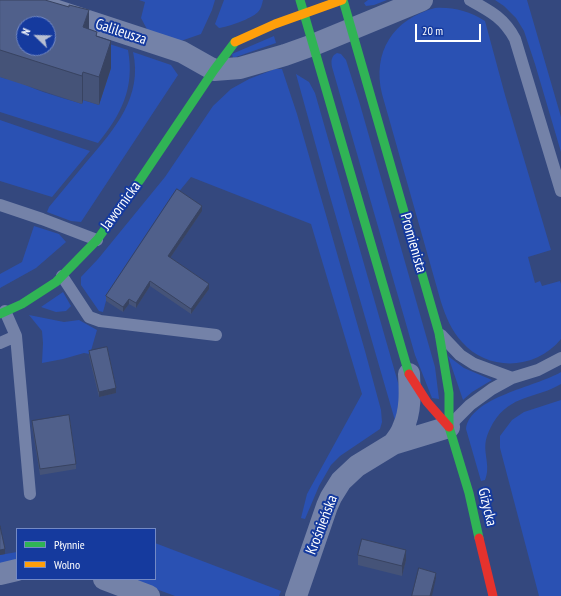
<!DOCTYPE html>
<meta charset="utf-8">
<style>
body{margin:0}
#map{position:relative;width:561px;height:596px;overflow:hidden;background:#34487e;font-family:"PT Sans Narrow",sans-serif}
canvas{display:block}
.legend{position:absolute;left:16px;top:528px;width:140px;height:52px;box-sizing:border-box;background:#153a9e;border:1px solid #7389c5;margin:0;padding:5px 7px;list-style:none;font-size:12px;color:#fff}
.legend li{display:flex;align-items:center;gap:8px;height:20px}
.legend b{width:20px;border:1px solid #7389c5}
.north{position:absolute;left:16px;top:16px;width:40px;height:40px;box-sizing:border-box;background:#153a9e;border:1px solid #7389c5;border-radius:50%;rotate:293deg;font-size:11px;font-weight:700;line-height:16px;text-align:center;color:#fff}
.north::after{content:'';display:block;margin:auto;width:14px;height:18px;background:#b8bfd2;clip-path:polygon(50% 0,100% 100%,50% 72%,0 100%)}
.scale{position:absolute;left:415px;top:24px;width:66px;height:18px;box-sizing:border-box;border:2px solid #fff;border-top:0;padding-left:5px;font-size:12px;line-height:14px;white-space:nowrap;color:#fff;-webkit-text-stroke:3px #153a9e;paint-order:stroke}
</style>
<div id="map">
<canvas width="561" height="596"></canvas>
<ul class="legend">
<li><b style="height:5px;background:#30b455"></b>Płynnie</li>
<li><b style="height:5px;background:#ff9f0a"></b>Wolno</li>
</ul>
<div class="north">N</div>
<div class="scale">20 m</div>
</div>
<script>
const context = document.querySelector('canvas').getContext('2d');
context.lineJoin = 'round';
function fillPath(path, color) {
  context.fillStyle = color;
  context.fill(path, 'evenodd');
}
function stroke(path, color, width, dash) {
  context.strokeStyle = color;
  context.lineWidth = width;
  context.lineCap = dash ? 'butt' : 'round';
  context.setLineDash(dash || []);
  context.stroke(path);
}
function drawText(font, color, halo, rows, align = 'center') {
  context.font = font + ' "PT Sans Narrow",sans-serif';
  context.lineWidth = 4;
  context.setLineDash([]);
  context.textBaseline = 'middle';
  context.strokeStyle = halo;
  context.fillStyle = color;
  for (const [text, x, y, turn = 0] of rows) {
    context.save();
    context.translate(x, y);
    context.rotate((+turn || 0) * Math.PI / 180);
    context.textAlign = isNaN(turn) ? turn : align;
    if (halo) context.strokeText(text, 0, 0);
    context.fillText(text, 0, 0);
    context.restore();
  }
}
const green = new Path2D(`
 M139,0H215L212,10L201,34L178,42L149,33L141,18L145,2Z
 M224,0H263C262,4 261,9 258,12C251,19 228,27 219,28L215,24Z
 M368,0H387L374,5L366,6L364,3Z
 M495,0H527L561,117V152L535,64L524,31L516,18L504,6Z
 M435,8C453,7 469,11 485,21L505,95L551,250L528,257L535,283L540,281L542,286L560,281L561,284V339C536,370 488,372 462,342C451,330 446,317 441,302L382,94C372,52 393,19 435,8Z
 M274,36L276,43L233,58L232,54Z
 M97,40L128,50C135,88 121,115 98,143L0,112V77L7,79L8,75C30,90 57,96 82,104L83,100L99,105Z
 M133,52L171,65L178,75L81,222L71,221L47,212L49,207C62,191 75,176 88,160C115,129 143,96 133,52Z
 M337,53L341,54L346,60L359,101L435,367L439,399L432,398L415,355L332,67C331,61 331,56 337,53Z
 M275,69H282L297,114L365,351L381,410L382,422L380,429L340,456L331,465L319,486L305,519L301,518L307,494L362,394L311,224L191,177L177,194L106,301L103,312L99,311L81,285V277L98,259L165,177L213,106L231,89L249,79Z
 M296,74L309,82L315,93L401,393L396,424L327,186Z
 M0,120L90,151L52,197L0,181Z
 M34,226L59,234L66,242L36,268L0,288V274L22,262Z
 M63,292L71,306L66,311L56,312L41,307Z
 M29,315L64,322L79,320L97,330L90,354L84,353L63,359L42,363L43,343L42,331Z
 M448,356L464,368L492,380L472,392L463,400Z
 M561,372V384C536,399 511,394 493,423C490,429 487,434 486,440C483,454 491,466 485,480L481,481L466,429C470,397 536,387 561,372Z
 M561,400V596H539L500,448V436L512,420L524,412Z
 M155,543L281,591L279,596H175L129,579H155Z
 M17,552V561L0,564V555Z`);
const lane = new Path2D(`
 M470,0C490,11 504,18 515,39L561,191
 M0,205L42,219L97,240
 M62,276L89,317L100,321L216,335
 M5,311L16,336L30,494
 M441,335L460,355L474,364L512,378
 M0,343L16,336
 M449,426L470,405L492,389L512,378L538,370L561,358`);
const street = new Path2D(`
 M24,0L182,52L214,70L240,68L285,55L313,45L422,0
 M393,444C397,439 401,434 403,428C411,411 410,392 409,374
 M0,574L17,570
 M104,579L149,596
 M296,596L327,506L331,497L341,481L357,466L393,444L449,427`);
const fast = new Path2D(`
 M300,0L409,374
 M343,0L439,333L449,393V427L469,493L479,538
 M0,314L22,304L56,282L97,240L140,180L214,70L235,42`);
const slow = new Path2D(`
 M235,42L275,24L342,0`);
const jam = new Path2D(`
 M409,374L427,402L449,427
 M479,538L493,596`);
const wall = new Path2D(`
 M0,0L89,29L97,36L111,68L99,105L83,100L82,104L0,77Z
 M202,211L170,258L209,289L191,314L150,286L136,308L129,304L123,312L106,301V296Z
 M89,351L116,393L99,397L89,356Z
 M32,421L76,464V469L40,475L32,426Z
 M358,555L406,560L402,576L358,565Z`);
const shadedWall = new Path2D(`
 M89,10V38L83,27Z
 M111,41V68L99,105V77Z
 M83,72V100L82,104V76Z
 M202,206V211L168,261V256Z
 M150,281V286L136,308V303Z
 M209,284V289L191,314V309Z
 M129,299V304L123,312V307Z
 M116,388V393L99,397V392Z
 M5,549V554L0,555V550Z
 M406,550V560L402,576V566Z
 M436,573V578L432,596H430Z`);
const building = new Path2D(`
 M0,0H45L69,7V5L89,10L83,27L97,32L96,36L111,41L99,77L83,72L82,76L0,50ZM24,24H48V48H24Z
 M177,189L202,206L168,256L209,284L191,309L150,281L136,303L129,299L123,307L106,296Z
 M107,347L116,388L99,392L89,351Z
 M69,415L76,464L40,469L32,421Z
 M0,526L5,549L0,550Z
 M362,539L406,550L402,566L358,555Z
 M419,568L436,573L430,596H412Z`);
const streetNames = [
 ["Galileusza",121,32,18],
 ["Jawornicka",121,206,-54],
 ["Promienista",413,243,74],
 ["Giżycka",487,507,76],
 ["Krośnieńska",322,525,-69]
];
fillPath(green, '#2a51b3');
stroke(lane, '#7482a8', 12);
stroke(street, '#7482a8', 22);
stroke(fast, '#30b455', 9);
stroke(slow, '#ff9f0a', 9);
stroke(jam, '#e5322d', 9);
fillPath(wall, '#455378');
fillPath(shadedWall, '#384361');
fillPath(building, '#50608b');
stroke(building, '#384361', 1);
drawText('15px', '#fff', '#153a9e', streetNames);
</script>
